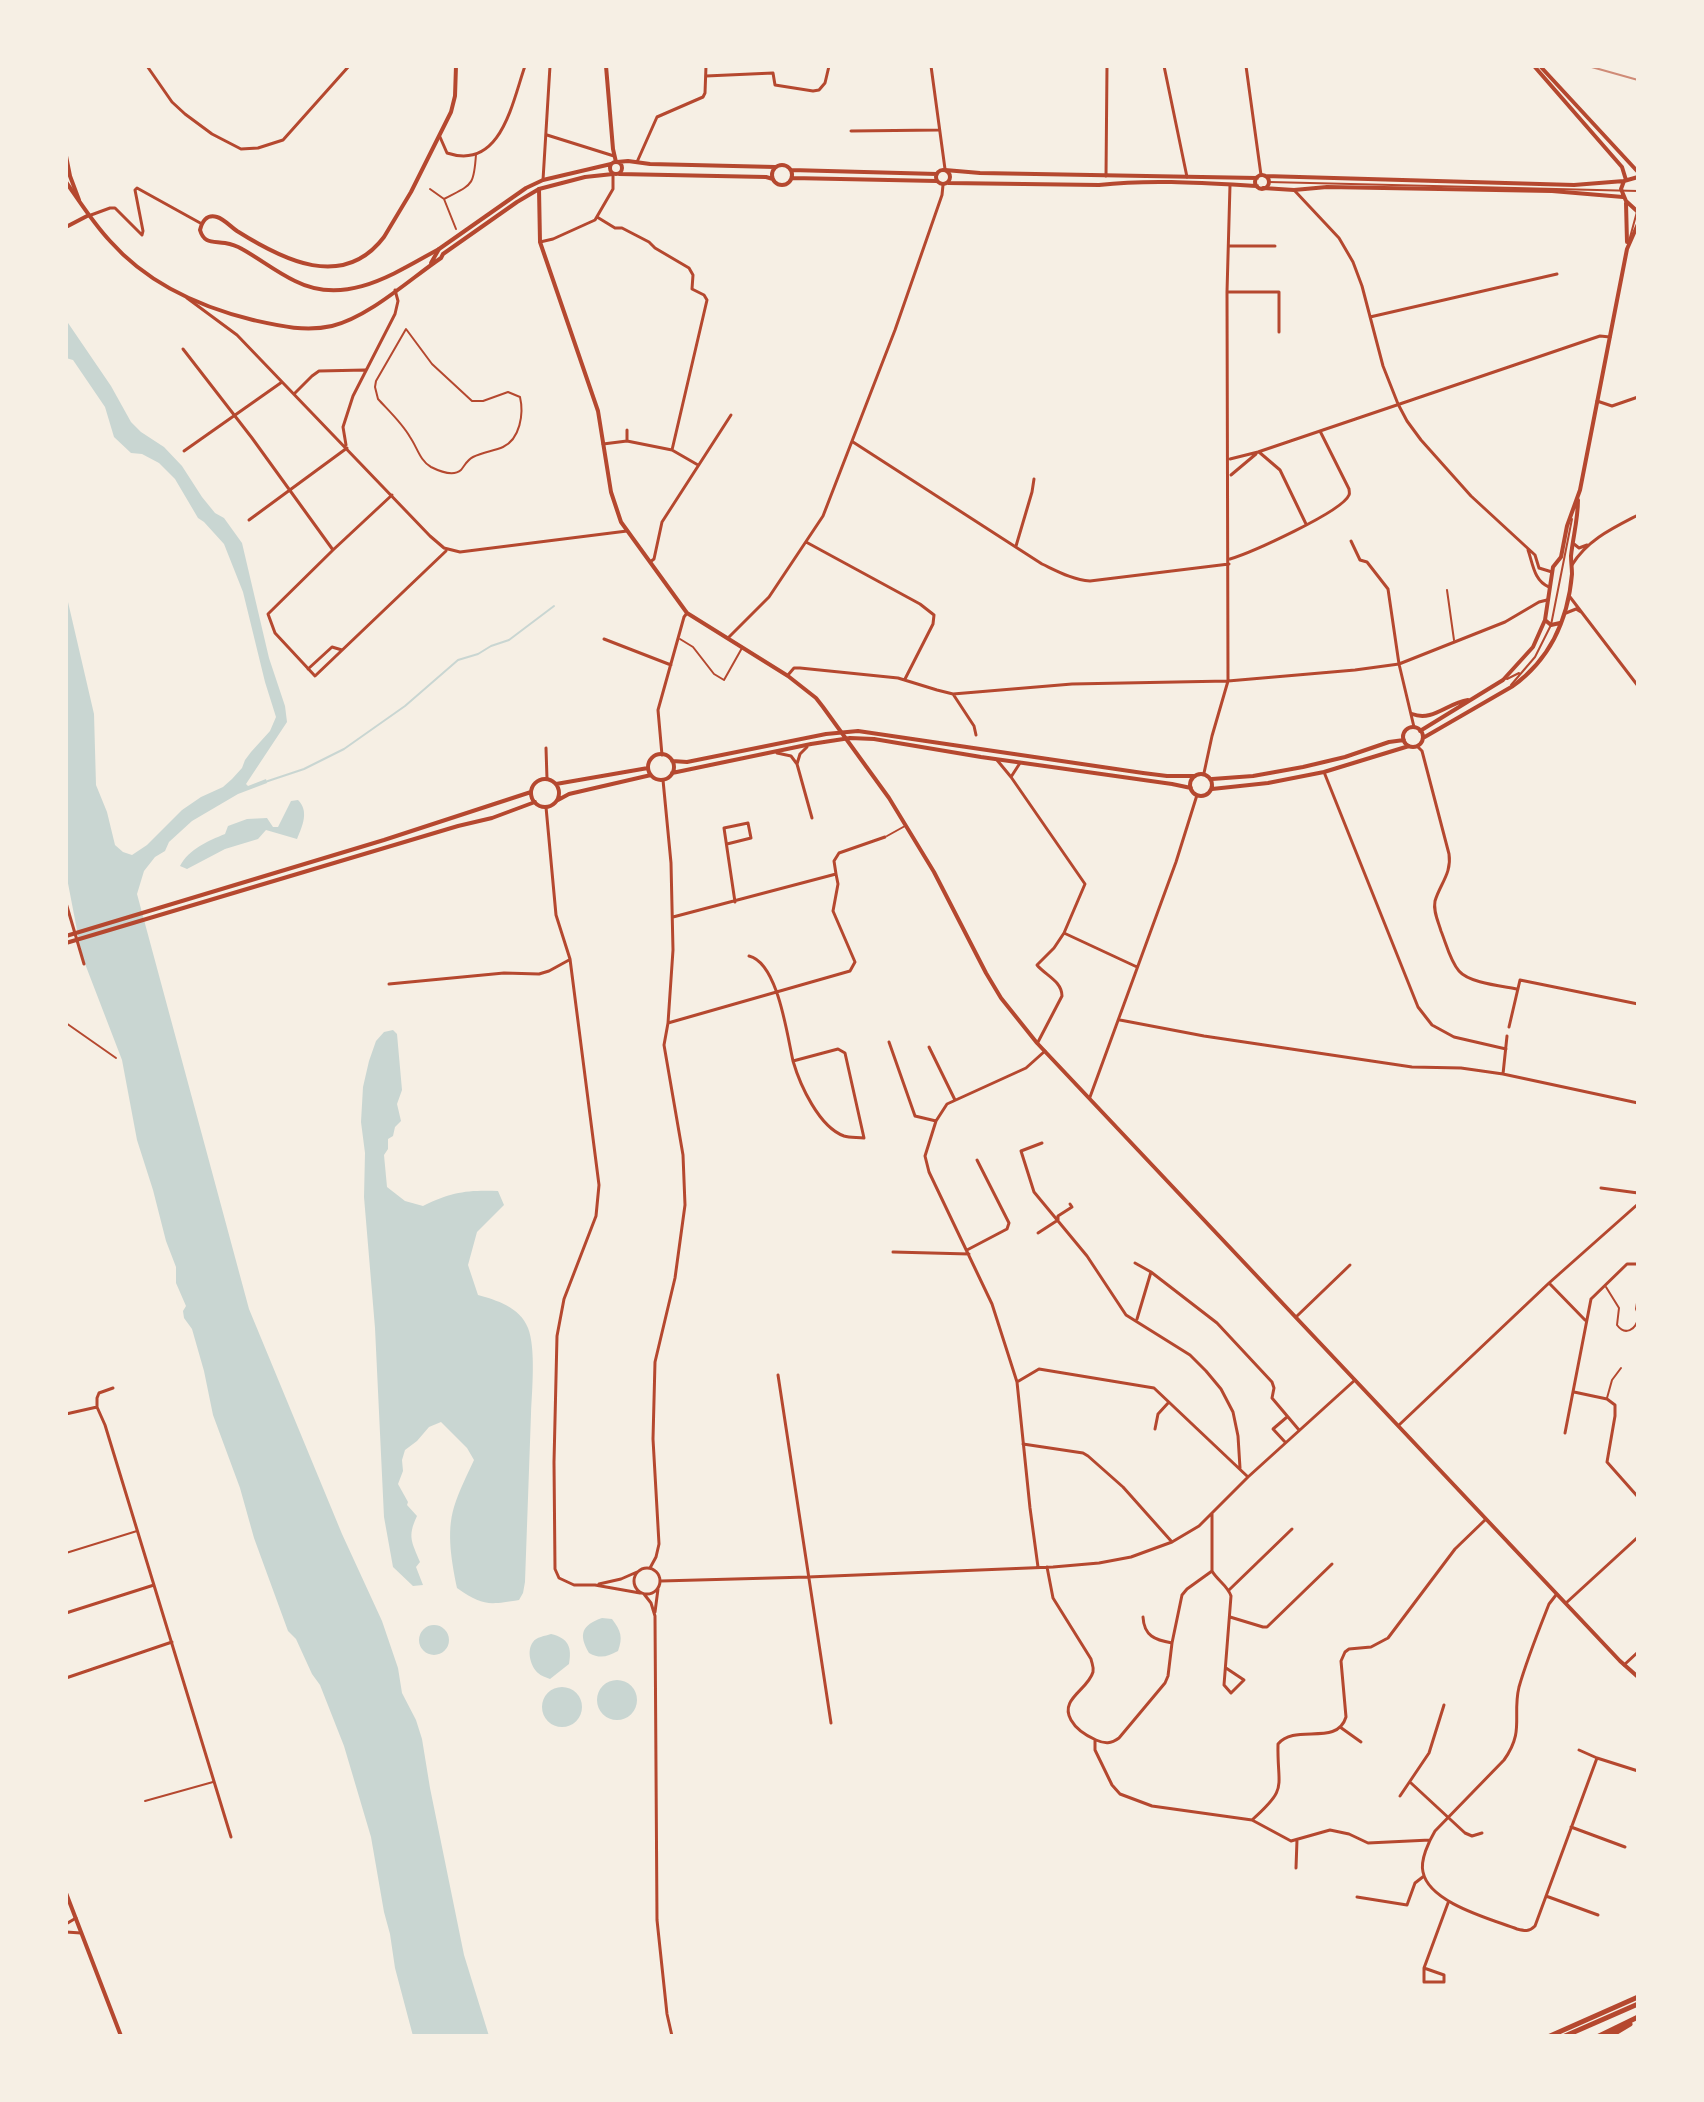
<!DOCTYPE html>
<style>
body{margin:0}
#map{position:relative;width:1704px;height:2102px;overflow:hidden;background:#f6efe4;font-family:"Zilla Slab",serif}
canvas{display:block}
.frame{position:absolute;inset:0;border:68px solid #f6efe4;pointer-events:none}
</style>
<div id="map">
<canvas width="1704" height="2102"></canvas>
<div class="frame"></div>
</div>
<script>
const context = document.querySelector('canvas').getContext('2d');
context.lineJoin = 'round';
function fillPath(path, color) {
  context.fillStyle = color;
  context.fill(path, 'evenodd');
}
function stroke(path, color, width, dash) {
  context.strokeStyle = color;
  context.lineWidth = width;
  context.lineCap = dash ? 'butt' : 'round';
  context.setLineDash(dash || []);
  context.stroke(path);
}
const water = new Path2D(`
 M66,320L111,386L131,422L141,432L164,447L182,466L202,497L215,513L224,518L242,543L269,658L285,706L287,722L246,784L248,786L266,779L267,783L238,794L192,821L169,842L165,851L155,857L144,871L137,894L249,1309L342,1534L382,1621L398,1668L402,1693L416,1720L422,1739L430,1788L464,1955L489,2036H413L395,1968L390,1934L384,1912L371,1837L344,1746L320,1685L312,1674L296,1639L288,1631L254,1538L240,1488L213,1415L204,1371L192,1329L184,1318L183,1311L186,1306L176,1283V1267L166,1241L153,1190L137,1140L122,1060L82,956L66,873V581L68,602L94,714L96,785L107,812L115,845L123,852L132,855L147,845L182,810L201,797L223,787L232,779L242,768L245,760L251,752L270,731L276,717L265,682L243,592L224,544L204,522L198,518L175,479L159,463L142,454L131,453L114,437L105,407L73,360L66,358Z
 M298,800C309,811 303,825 297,839L266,830L258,839L225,849L187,869L180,866C189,849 208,841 225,834L228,826L247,819L267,818L273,827H278L291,801Z
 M393,1030L397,1034L402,1090L397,1104L401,1121L395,1127L393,1136L388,1139V1149L384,1155L387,1187L405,1201L423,1206C452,1192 466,1190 498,1191L504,1205L477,1232L468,1265L478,1295C496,1300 520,1307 528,1328C536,1348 532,1391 531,1414C529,1470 527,1526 525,1582L523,1593L519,1600C488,1605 483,1606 457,1588C452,1563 446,1533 454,1507C459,1491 467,1475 474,1460L467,1448L441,1422L429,1427L417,1441L405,1450L402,1460L403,1471L398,1484L408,1502L407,1505L417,1516C407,1537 412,1542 420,1562L416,1567L423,1585L413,1586L393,1567L384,1517L375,1328L364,1197L365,1153L361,1122L363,1087L369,1061L376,1041L384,1032Z
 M602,1618L612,1619C621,1631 623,1637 618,1651C607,1657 600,1659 589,1653C578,1634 582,1625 602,1618Z
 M419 1640a15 15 0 1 1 30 0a15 15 0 1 1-30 0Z
 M551,1634C569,1638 572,1648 569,1664L550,1679C546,1677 541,1676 538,1673C531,1667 526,1651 533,1642C536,1637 545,1636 551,1634Z
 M597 1700a20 20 0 1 1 40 0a20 20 0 1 1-40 0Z
 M542 1707a20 20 0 1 1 40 0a20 20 0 1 1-40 0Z`);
const stream = new Path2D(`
 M265,782L304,769L344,749L405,706L458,660L478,654L491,646L509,640L554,606`);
const service = new Path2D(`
 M1269,182L1638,191
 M430,189L444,199
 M456,229L444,199C472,184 474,187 476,154
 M1629,241L1638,208
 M406,329L432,364L472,401H483L508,392L520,397C524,414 520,439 503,447C494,451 483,452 473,457C467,460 465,465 461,470C453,477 439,471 431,467C420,461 417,447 410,437C402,423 389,411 378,399L375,387L376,381Z
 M1447,590L1454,640
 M680,639L693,647L714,674L724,680L742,648
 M1507,679L1519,673
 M1511,685L1535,657L1551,625L1572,519
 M887,836L905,826
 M66,1023L116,1058
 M1606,1287L1619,1308L1617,1325C1625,1336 1636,1330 1638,1318
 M1638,1297L1636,1309L1638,1314
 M1607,1398L1612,1380L1621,1368
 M66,1553L137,1531
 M145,1801L213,1782`);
const minor = new Path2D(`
 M147,66L172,102L185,114L212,134L241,149L258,148L283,140L349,66
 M931,66L945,169
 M1164,66L1187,177
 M1246,66L1261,175
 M706,76L773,73L775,85L813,91L819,90L825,83L829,66
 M851,131L938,130
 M547,135L614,156
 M440,137L447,153C501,171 512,103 525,66
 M637,162L657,117L703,97L705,93L706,66
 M1106,176L1107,66
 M543,180L550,66
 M1294,190L1339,238L1353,262L1362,286L1383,366L1398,404L1407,421L1421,440L1471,496L1535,555L1539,568L1552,572
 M91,215L110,208H115L142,235L143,231L135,190L137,188L202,224
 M597,217L615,228H622L649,242L655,248L689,268L693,275L692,289L704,295L707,300L672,450
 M540,242L553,239L595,220L613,189V174
 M1229,246H1275
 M1227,292H1279V332
 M187,298L237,335L430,536L444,548L460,552L627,531
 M1370,317L1557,274
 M183,349L252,438L333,550
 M295,393L312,376L319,371L365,370
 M1597,401L1612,406L1638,397
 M627,430V441L672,450L698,465
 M853,442L1042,564C1057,571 1073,580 1090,581L1229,564
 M603,444L627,441
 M346,445L343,427L353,396L395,314L398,301L395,290
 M184,451L282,382
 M1259,452L1280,470L1306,524
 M1230,459L1258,452L1388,408L1591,339L1600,336L1610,337
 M1231,475L1256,454
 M392,495L333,550L268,614L275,633L315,676L446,551
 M249,520L347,448
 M1351,541L1360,560L1367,562L1388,589L1399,664L1414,727
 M806,542L920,604L934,615L933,624L905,679
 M1574,544L1579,548L1587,545
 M1016,546L1032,492L1034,479
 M1528,550C1533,564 1534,581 1549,587
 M1230,559C1250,553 1342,512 1349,495C1350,493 1349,491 1349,489L1320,431
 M650,562L654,559L662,522L731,415
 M1572,565C1587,540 1613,528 1638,515
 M1570,597L1638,686
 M1566,613L1576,609L1581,612
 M728,638L769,597L823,516L895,330L942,195L943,185
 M604,639L671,665
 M308,669L332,647L342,650
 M788,675L794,668H800L898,678L937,690L953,694L1072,684L1228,681L1355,670L1399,664L1505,622L1539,602L1547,600
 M953,694L974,726L976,735
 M1417,746L1422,751L1449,854C1452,873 1440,884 1435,901C1433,911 1438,921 1441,931C1446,943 1450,961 1459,971C1469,983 1502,986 1517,989
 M546,748L547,779
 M777,753L791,756L797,764L812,818
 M662,755L658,710L684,617L687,613
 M997,760L1011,777L1020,763
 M797,764L800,754L807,747
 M1324,772L1418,1007L1432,1025L1454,1037L1506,1049
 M1204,773L1212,736L1228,681L1227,292L1230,185
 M1011,777L1085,884L1064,933L1137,967
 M546,807L556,915L570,959L599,1185L596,1216L564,1299L557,1336L554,1462L555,1569L559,1578L574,1585H595L640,1593
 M727,844L751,838L748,823L724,828L735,902
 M66,903L84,964
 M673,917L836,874L834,861L839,853L885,837
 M749,956C778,963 787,1035 793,1061C800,1085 819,1127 844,1136C850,1138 858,1137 864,1138L845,1053L838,1049L793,1061
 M389,984L504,973L539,974L549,971L569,960
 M1120,1020L1204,1036L1412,1067L1461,1068L1503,1074L1638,1103
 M668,1023L850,971L855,962L833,911L838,884L836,874
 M1509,1027L1520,980L1638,1004
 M889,1042L915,1116L936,1121
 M1038,1042L1062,996C1062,981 1045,975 1037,965L1054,948L1064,933
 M929,1047L955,1100
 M1503,1074L1507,1036
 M1090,1097L1176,862L1197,795
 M1042,1143L1021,1151L1034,1192L1087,1256L1126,1315L1190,1355L1206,1371L1221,1389L1233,1412L1238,1436L1240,1468
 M1601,1188L1638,1193
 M1038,1233L1058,1220V1216L1072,1207L1070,1204
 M967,1250L1007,1229L1009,1223L977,1160
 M893,1252L969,1254
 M1135,1263L1151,1272
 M1549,1283L1585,1320
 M1297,1316L1350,1265
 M1137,1319L1151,1272L1217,1323L1272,1382L1274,1388L1272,1398L1299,1430
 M778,1375L831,1723
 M1017,1382L1039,1369L1154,1388L1248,1477
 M1574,1392L1607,1399L1615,1405V1416L1607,1462L1638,1497
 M97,1407L105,1425L231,1837
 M66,1414L97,1407V1398L99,1393L113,1388
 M1399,1425L1549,1283L1638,1204
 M1155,1429L1158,1414L1169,1402
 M1565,1433L1591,1299L1627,1264H1638
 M1285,1442L1273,1429L1287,1417
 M1023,1444L1083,1453L1088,1456L1123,1487L1172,1542
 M1212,1514V1571
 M1038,1567L1030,1508L1017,1382L992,1304L929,1172L925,1156L936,1121L947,1104L1026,1068L1045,1051
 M1047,1567L1053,1598L1091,1659C1092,1664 1094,1667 1093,1672C1088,1690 1059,1699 1071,1720C1076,1729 1087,1736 1096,1740C1105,1744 1111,1744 1119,1738L1165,1683L1168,1676L1172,1643L1182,1595L1187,1589L1212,1571
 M634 1581a13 13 0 1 1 26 0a13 13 0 1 1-26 0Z
 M650,1568L656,1557L659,1544L653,1439L655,1362L675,1278L685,1205L683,1155L664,1045L668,1023L673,950L671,863L663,780
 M1212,1571C1217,1580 1228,1586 1231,1596L1224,1685L1231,1693L1244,1680L1226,1668
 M661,1581L808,1577L1053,1567L1099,1563L1131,1557L1172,1542L1199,1526L1248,1477L1355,1380
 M599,1584L621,1579L637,1572
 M1229,1590L1292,1529
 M644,1594L651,1603L655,1616L657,1920L667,2014L672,2036
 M1556,1595L1549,1604C1538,1632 1527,1659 1519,1687C1512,1716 1525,1731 1504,1760L1435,1831C1429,1841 1420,1860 1423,1872C1429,1903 1491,1919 1517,1929C1525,1931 1529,1932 1535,1926L1597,1758L1638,1771
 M1566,1603L1638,1537
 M655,1612L658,1589
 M66,1613L154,1585
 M1143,1617C1144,1636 1155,1640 1172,1643
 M1230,1617L1263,1627H1267L1332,1564
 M1624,1665L1638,1652
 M66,1678L172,1642
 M1340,1727L1361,1742
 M1095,1740V1750L1112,1785L1120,1794L1152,1806L1252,1820C1289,1787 1277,1789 1278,1744C1295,1723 1337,1747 1346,1717L1341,1661L1345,1652L1349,1649L1371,1647L1388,1638L1455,1549L1485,1520
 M1579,1750L1597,1758
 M1411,1783L1465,1833L1472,1836L1482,1833
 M1400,1796L1429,1753L1444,1705
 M1252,1820L1291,1841L1330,1830L1349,1834L1368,1843L1430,1840
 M1571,1827L1625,1847
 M1296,1868L1297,1840
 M1546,1896L1598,1915
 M1357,1897L1407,1905L1415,1883L1424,1876
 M66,1924L76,1918
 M66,1932L81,1933
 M1424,1968L1444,1975V1982H1424V1968L1448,1903`);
const tertiary = new Path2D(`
 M606,66L613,149L616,162
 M66,156L70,176L79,200
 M539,189L540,242L598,411L611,492L621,522L687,613L788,676L816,698L823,707L889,798L934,872L986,973L1001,998L1037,1043L1620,1661L1638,1677
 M439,249C395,273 346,307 295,281C276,272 260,259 242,249C237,246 231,244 225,243C213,241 204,244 200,230C202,222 206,214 217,217C224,219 231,227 237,231C283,260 343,291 384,237L411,192L451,112L455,96L456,66`);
const secondary = new Path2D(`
 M1534,66L1622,167L1626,180
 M1540,66L1638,172
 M610 168a6 6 0 1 1 12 0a6 6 0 1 1-12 0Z
 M617,162L628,161L650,164L775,167
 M772 175a10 10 0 1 1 20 0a10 10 0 1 1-20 0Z
 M936 177a7 7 0 1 1 14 0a7 7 0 1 1-14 0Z
 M791,170L937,174
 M945,170L980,173L1257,178
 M619,174L766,177L773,179
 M1255 182a7 7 0 1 1 14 0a7 7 0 1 1-14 0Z
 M1265,176L1574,185L1624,181
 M1638,177L1624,181L1621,189L1626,201L1638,212
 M792,178L937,181
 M66,182C80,202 93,223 110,241C147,283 200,307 253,320C280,326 305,332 332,326C369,317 410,279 441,258L443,254L517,202L539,189L585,177L613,174
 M948,183L1099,185C1151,179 1205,183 1257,186
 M1263,188L1294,190L1327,187L1552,191L1623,197
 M1626,203L1627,242
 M66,227L89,215
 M431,263L439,249L526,188L543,180L611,164
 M1545,620L1551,625L1560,623
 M1412,714C1433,722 1447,703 1468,700
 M1403 737a10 10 0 1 1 20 0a10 10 0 1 1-20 0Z
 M1420,731L1503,680L1533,647L1545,620L1553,567L1561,557L1567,526L1580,490L1627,249L1638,224
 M1423,738L1513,686C1550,659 1568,620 1572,574C1572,568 1571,562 1571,556C1573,537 1578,519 1578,500
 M648 767a13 13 0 1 1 26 0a13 13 0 1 1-26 0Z
 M672,761L687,762L826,734L858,731L1143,773L1167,776H1194
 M672,773L811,744L850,738L874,739L981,757L1172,784L1191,788
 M1190 785a11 11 0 1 1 22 0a11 11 0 1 1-22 0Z
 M1212,779L1253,776L1303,767L1345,757L1389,742L1404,740
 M531 793a14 14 0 1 1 28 0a14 14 0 1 1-28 0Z
 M556,784L648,768
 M1212,789L1268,783L1324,772L1409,746
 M558,800L569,794L651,775
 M66,936L384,840L531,792
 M66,943L458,826L492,818L535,802
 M66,1893L121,2036`);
const trunk = new Path2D(`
 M1550,2036L1638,1997
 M1565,2036L1638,2004
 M1599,2036L1638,2017
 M1610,2036L1630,2024`);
const rail = new Path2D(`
 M1588,66L1638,80`);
fillPath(water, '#c9d6d2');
stroke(stream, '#c9d6d2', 2);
stroke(service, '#b5482f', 2);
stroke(minor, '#b5482f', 3);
stroke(tertiary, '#b5482f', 4);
stroke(secondary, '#b5482f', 4);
stroke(trunk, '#b5482f', 5);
stroke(rail, '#cf8b77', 2);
</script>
